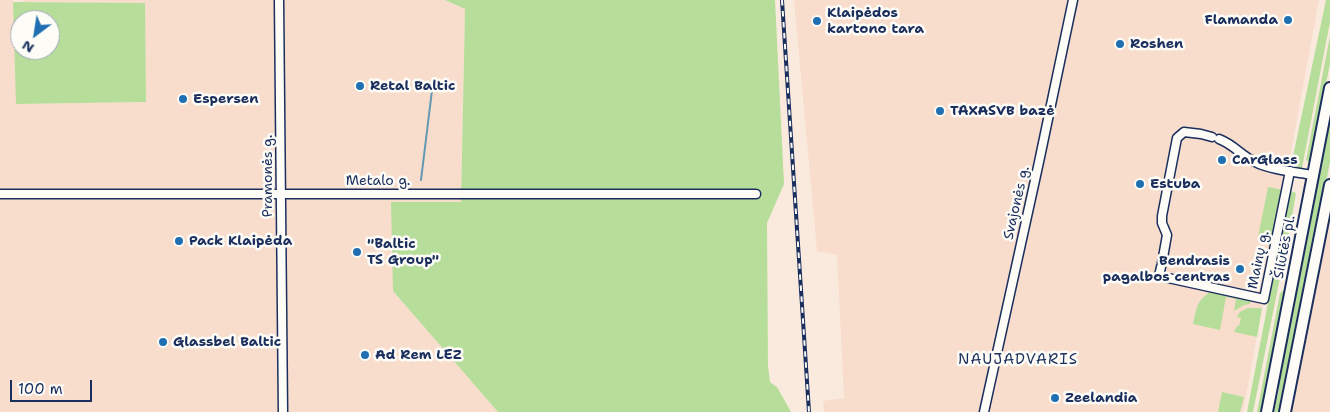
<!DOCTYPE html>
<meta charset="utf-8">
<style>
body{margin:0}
#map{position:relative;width:1330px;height:412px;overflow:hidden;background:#faeade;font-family:"Shantell Sans",sans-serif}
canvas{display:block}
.north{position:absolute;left:10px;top:10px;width:50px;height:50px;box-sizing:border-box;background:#fdfcf7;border:1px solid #a3aaba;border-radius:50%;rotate:211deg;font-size:14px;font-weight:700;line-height:20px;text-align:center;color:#1b2f5e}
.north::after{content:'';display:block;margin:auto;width:18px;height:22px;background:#1f6fb2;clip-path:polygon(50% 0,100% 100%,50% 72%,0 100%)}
.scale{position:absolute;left:10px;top:380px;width:82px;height:22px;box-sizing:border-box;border:2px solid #1b2f5e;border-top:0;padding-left:6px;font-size:15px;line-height:18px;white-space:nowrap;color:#1b2f5e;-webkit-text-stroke:4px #fdfcf7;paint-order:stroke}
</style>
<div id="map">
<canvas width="1330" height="412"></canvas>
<div class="north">N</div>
<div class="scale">100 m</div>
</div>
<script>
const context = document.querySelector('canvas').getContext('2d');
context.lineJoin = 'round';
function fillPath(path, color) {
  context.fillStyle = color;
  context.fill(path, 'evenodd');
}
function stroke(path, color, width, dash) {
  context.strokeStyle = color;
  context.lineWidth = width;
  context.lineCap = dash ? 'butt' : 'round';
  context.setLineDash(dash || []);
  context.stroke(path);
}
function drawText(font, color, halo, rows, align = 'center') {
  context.font = font + ' "Shantell Sans",sans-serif';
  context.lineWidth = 5;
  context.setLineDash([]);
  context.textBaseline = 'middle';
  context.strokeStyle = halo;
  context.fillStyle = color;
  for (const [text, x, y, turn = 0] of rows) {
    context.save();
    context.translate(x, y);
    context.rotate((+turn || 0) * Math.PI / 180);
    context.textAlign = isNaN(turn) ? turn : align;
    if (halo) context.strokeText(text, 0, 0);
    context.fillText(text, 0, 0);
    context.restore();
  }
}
const built = new Path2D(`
 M0,0H13L17,104L146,102L144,3L23,2V0H445L465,9L461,202L393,291L498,412H0Z
 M794,0H1319L1243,412H824L823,401L844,398L837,255L817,251Z
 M1330,225V412H1290L1310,310Z`);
const green = new Path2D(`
 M445,0H775L784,184L767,223L768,366L770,382L777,387L791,412H498L393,291L391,202H461L465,9Z
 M1326,0H1330V22L1302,168L1294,166L1292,161Z
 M13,2L145,3L146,102L16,104ZM20,20H50V50H20Z
 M1330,36V64L1310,163L1306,160Z
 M1330,112V162L1281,412H1274L1279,390V376Z
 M1268,187L1283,190L1273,242L1259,239L1258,237Z
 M1289,191L1296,193L1287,245L1279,243Z
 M1279,246L1286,248L1253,412H1247Z
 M1285,289L1261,412H1257L1280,293Z
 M1211,291L1251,298L1250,304L1244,305L1234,311L1236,299L1226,297L1220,330L1193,324C1197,307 1196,302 1211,291Z
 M1248,308H1262L1257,337L1234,332L1237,326H1239L1241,318L1237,317L1240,312Z
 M1222,392L1244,397L1240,412H1218Z`);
const stream = new Path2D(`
 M421,180L433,82`);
const minor = new Path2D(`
 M279,0L283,412
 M1219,139C1233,144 1242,156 1255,162C1270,170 1296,172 1313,175
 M0,194H756
 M1162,263L1167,235L1162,223V216L1177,138L1184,132L1201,134L1212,137
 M1161,267L1159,276L1264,299L1290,171
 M984,412L1039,162L1073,0`);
const major = new Path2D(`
 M1267,412L1330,88
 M1285,412L1330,185`);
const rail = new Path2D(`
 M782,0L809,412`);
const markers = [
 [1288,20,5,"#1f6fb2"],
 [817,21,5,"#1f6fb2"],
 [1120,44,5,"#1f6fb2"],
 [360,86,5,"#1f6fb2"],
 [183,99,5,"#1f6fb2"],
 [940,111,5,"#1f6fb2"],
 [1222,160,5,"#1f6fb2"],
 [1140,184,5,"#1f6fb2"],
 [179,241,5,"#1f6fb2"],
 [357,252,5,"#1f6fb2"],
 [1240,269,5,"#1f6fb2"],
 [163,342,5,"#1f6fb2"],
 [365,355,5,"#1f6fb2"],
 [1055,398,5,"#1f6fb2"]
];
const poiNames = [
 ["Klaipėdos",827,13],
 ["kartono tara",827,29],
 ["Flamanda",1278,20,"right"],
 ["Roshen",1130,44],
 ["Retal Baltic",370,86],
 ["Espersen",193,99],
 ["TAXASVB bazė",950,111],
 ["CarGlass",1232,160],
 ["Estuba",1150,184],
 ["Pack Klaipėda",189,241],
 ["\"Baltic",367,244],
 ["TS Group\"",367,260],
 ["Bendrasis",1230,261,"right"],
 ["pagalbos centras",1230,277,"right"],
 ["Glassbel Baltic",173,342],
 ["Ad Rem LEZ",375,355],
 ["Zeelandia",1065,398]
];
const streetNames = [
 ["Pramonės g.",268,176,-90],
 ["Metalo g.",378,181],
 ["Svajonės g.",1017,203,-77],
 ["Šilutės pl.",1285,247,-79],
 ["Mainų g.",1259,260,-78]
];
const neighbourhoodNames = [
 ["NAUJADVARIS",1018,360]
];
fillPath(built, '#f8ddcd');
fillPath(green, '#b6de9a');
stroke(stream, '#6199b3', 2);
stroke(minor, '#1b2f5e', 11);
stroke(major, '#1b2f5e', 14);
stroke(minor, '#fdfcf7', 8);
stroke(major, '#fdfcf7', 10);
stroke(rail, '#1b2f5e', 4);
stroke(rail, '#fdfcf7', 2, [5.5]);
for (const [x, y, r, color] of markers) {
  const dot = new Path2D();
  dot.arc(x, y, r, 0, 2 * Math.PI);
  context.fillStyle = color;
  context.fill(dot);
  stroke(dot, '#fdfcf7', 2);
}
drawText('bold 14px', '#1b2f5e', '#fdfcf7', poiNames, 'left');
drawText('14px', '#1b2f5e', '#fdfcf7', streetNames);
context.letterSpacing = '1px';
drawText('15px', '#1b2f5e', '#fdfcf7', neighbourhoodNames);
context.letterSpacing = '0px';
</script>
